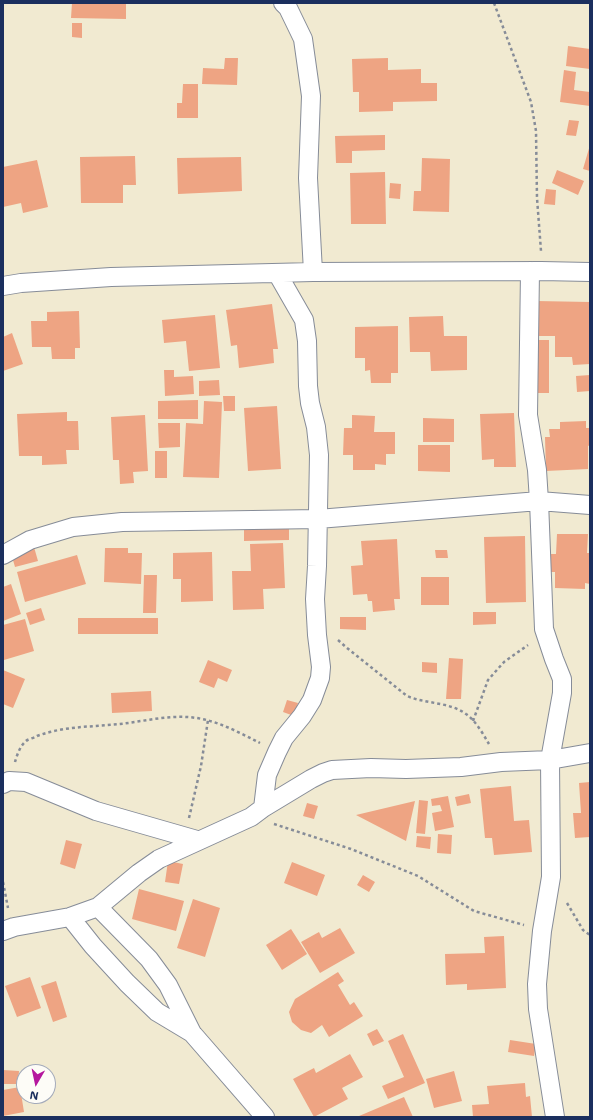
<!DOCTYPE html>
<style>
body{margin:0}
#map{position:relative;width:593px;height:1120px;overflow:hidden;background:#f1ead1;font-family:"Shantell Sans",sans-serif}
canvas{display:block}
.frame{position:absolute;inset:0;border:4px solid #1b2f5e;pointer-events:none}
.north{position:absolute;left:16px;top:1064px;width:40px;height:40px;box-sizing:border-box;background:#fdfcf7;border:1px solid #a3aaba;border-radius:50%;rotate:189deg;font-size:11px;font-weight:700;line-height:16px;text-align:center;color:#1b2f5e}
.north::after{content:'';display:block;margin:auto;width:14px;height:18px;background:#b5179e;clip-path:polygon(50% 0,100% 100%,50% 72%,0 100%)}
</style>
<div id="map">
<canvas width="593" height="1120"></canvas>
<div class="frame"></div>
<div class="north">N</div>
</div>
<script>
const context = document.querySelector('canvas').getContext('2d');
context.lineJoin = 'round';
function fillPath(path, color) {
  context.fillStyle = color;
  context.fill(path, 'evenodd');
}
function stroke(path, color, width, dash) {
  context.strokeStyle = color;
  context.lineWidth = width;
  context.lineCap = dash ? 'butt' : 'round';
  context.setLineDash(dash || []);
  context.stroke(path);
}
const building = new Path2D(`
 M72,3H126V19L71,18Z
 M72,23H82V38L72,37Z
 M568,46L590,49V69L566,66Z
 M225,58H238L237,85L202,84L203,68L224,69Z
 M388,58V70L421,69V83H437V101L393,102V111L359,112V92H353L352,59Z
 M564,70L576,72L574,90L590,92V106L560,102Z
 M183,84H198V118H177V103H182Z
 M569,120L579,121L576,136L566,135Z
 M385,135V150L352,151V163H336L335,136Z
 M590,145V171L583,169Z
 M135,156L136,185H123V203H81L80,157Z
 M241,157L242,191L178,194L177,158Z
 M422,158L450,159L449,212L413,211L414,191H421Z
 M37,160L48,207L23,213L21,203L3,207V167Z
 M557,170L584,181L578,195L552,183Z
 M385,172L386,224H351L350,173Z
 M390,183L401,184L400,199L389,198Z
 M546,189L556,190L555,205L544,204Z
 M536,301L590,302V364L573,365L572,357H555V336H535Z
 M272,304L278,349H273L274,363L239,368L237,345L231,346L226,310Z
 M79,311L80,348H75V359H52L51,347H32L31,321H47V312Z
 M215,315L220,368L189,371L186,341L164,343L162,320Z
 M443,316L444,336H467V370L431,371L430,352H410L409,317Z
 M398,326V373H391V383H371L370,370L365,371V358H355V327Z
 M12,333L23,364L3,371V337Z
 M535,340H549V393H535Z
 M164,370H174V377L193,376L194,394L165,396Z
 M590,375V391L577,392L576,376Z
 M219,380L220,395L199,396V381Z
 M223,396H235V411H224Z
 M198,400V419H158V401Z
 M204,401L222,402L219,478L183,477L186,423L203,424Z
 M277,406L281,469L248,471L244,408Z
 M67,412V421H78L79,450H66L67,464L42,465V456H19L17,414Z
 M514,413L516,467H494V459L482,460L480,414Z
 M145,415L148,471L133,472L134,483L120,484L119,460H113L111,417Z
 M352,415L375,416L374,432H395V454H386V465L375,464V470H353V455H343L344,428H352Z
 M423,418L454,419V442H423Z
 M586,421V428H590V445L588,446V469L546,471L545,437H550L549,429H560V422Z
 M158,423H180V447L159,448Z
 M418,445H450V472L418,471Z
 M155,451H167V478H155Z
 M289,527V540L244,541V528Z
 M557,534H588L587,553H590V584L585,583V589L555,588V572H546V554H556Z
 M525,536L526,602L486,603L484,537Z
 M397,539L400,599H394L395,610L373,612L372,601H368L367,594L353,595L351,566L363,565L361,541Z
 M283,543L285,588L263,589L264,609L233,610L232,571H251L250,544Z
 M34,547L38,561L15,567L11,553Z
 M105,548H128V553H142L141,584L104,582Z
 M435,550H447L448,558H436Z
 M212,552L213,601L181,602V579H173V553Z
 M77,555L86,584L25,602L17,572Z
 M144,575H157L156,613H143Z
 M421,577H449V605H421Z
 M11,584L21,614L3,621V587Z
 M41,608L45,620L30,625L26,613Z
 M473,612H496V624L473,625Z
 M340,617H366V630L340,629Z
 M78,618H158V634H78Z
 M25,619L34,651L4,660L3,656V625Z
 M449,658L463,659L461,699H446Z
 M208,660L232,670L227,682L218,678L214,688L199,682Z
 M422,662L437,663V673L422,672Z
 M3,670L25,679L13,708L3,704Z
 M151,691L152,711L112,713L111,693Z
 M287,700L298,703L294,716L283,712Z
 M590,782V837L575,838L573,813H581L579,783Z
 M511,786L514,821L529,820L532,852L494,855L492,838H485L480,789Z
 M469,794L471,803L457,806L455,797Z
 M448,796L454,827L435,831L432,813L442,811L440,805L432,806L431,799Z
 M419,800L428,801L425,834L416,833Z
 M415,801L406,841L356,815Z
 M307,803L318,806L314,819L303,816Z
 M438,834L452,835L451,854L437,853Z
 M417,836L431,837L430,849L416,847Z
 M66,840L82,844L75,869L60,864Z
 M168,861L183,864L179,884L165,882Z
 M292,862L325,875L317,896L284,883Z
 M363,875L375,882L369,892L357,885Z
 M139,889L184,901L176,931L132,919Z
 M193,899L220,908L205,957L177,948Z
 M340,928L355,953L320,973L301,942L319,932L322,938Z
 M291,929L307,954L282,970L266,945Z
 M504,936L506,988L467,990V984L446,985L445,954L485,953L484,937Z
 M338,972L344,981L338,985L350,1005L354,1002L363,1016L329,1037L322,1025L311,1033L301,1030L292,1022L289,1012L295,999Z
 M30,977L41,1008L17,1017L5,986Z
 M56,981L67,1017L53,1022L41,986Z
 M377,1029L384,1041L373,1046L367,1034Z
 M403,1034L425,1083L388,1099L382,1086L404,1077L388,1041Z
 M510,1040L536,1044L534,1056L508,1052Z
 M350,1054L363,1077L342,1088L348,1099L314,1117L293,1079L314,1068L316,1073Z
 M3,1070L19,1071L18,1084H3Z
 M454,1071L462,1101L434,1108L426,1079Z
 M525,1083L526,1097L530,1096L532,1117H473L472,1105L489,1104L487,1086Z
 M20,1087L24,1112L3,1116V1090Z
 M404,1097L413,1117H359V1116Z`);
const path = new Path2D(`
 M494,3L531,102L536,131L537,198L541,251
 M338,640L347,648L407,696C426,704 450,702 466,714C476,721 483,734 489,744
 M473,721L488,680L504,662L528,645
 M15,762C17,755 20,746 26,741C28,739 34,738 37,736C64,726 92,727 120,724C147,721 175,713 202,719C222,723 242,734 260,743
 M189,818L201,766L208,720
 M274,824L351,849L418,876L474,911L524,925
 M3,882L8,908
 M567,903L583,930L590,935`);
const minor = new Path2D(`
 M283,3L288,8L303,39L311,96L308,178L313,272
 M530,271L528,415L537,470L539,501L544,629L554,659L562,679V693L550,760L551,877L542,931L537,984L538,1009L555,1117
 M3,286L21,283L111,277L313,272L541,271L590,272
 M3,555L30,540L73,527L122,522L318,519L539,501L590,505
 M3,784L9,781L26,782L96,811L197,840
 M263,808L267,775L277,752L284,738L302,716L312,700L320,678L321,667L317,635L315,599L317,566L319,455L316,427L310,403L308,386L307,341L304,320L277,273
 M98,907L149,959L168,985L192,1033L265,1117
 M70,917L93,946L127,983L157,1012L192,1033
 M3,931L14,927L70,917L98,907L139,873L159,859L251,817L263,808L311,779L323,773L332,770L371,768L406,769L461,767L501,762L550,760L590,753`);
fillPath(building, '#eea483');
stroke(minor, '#868c98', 20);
stroke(path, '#868c98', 2.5, [3, 3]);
stroke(minor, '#fff', 18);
</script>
